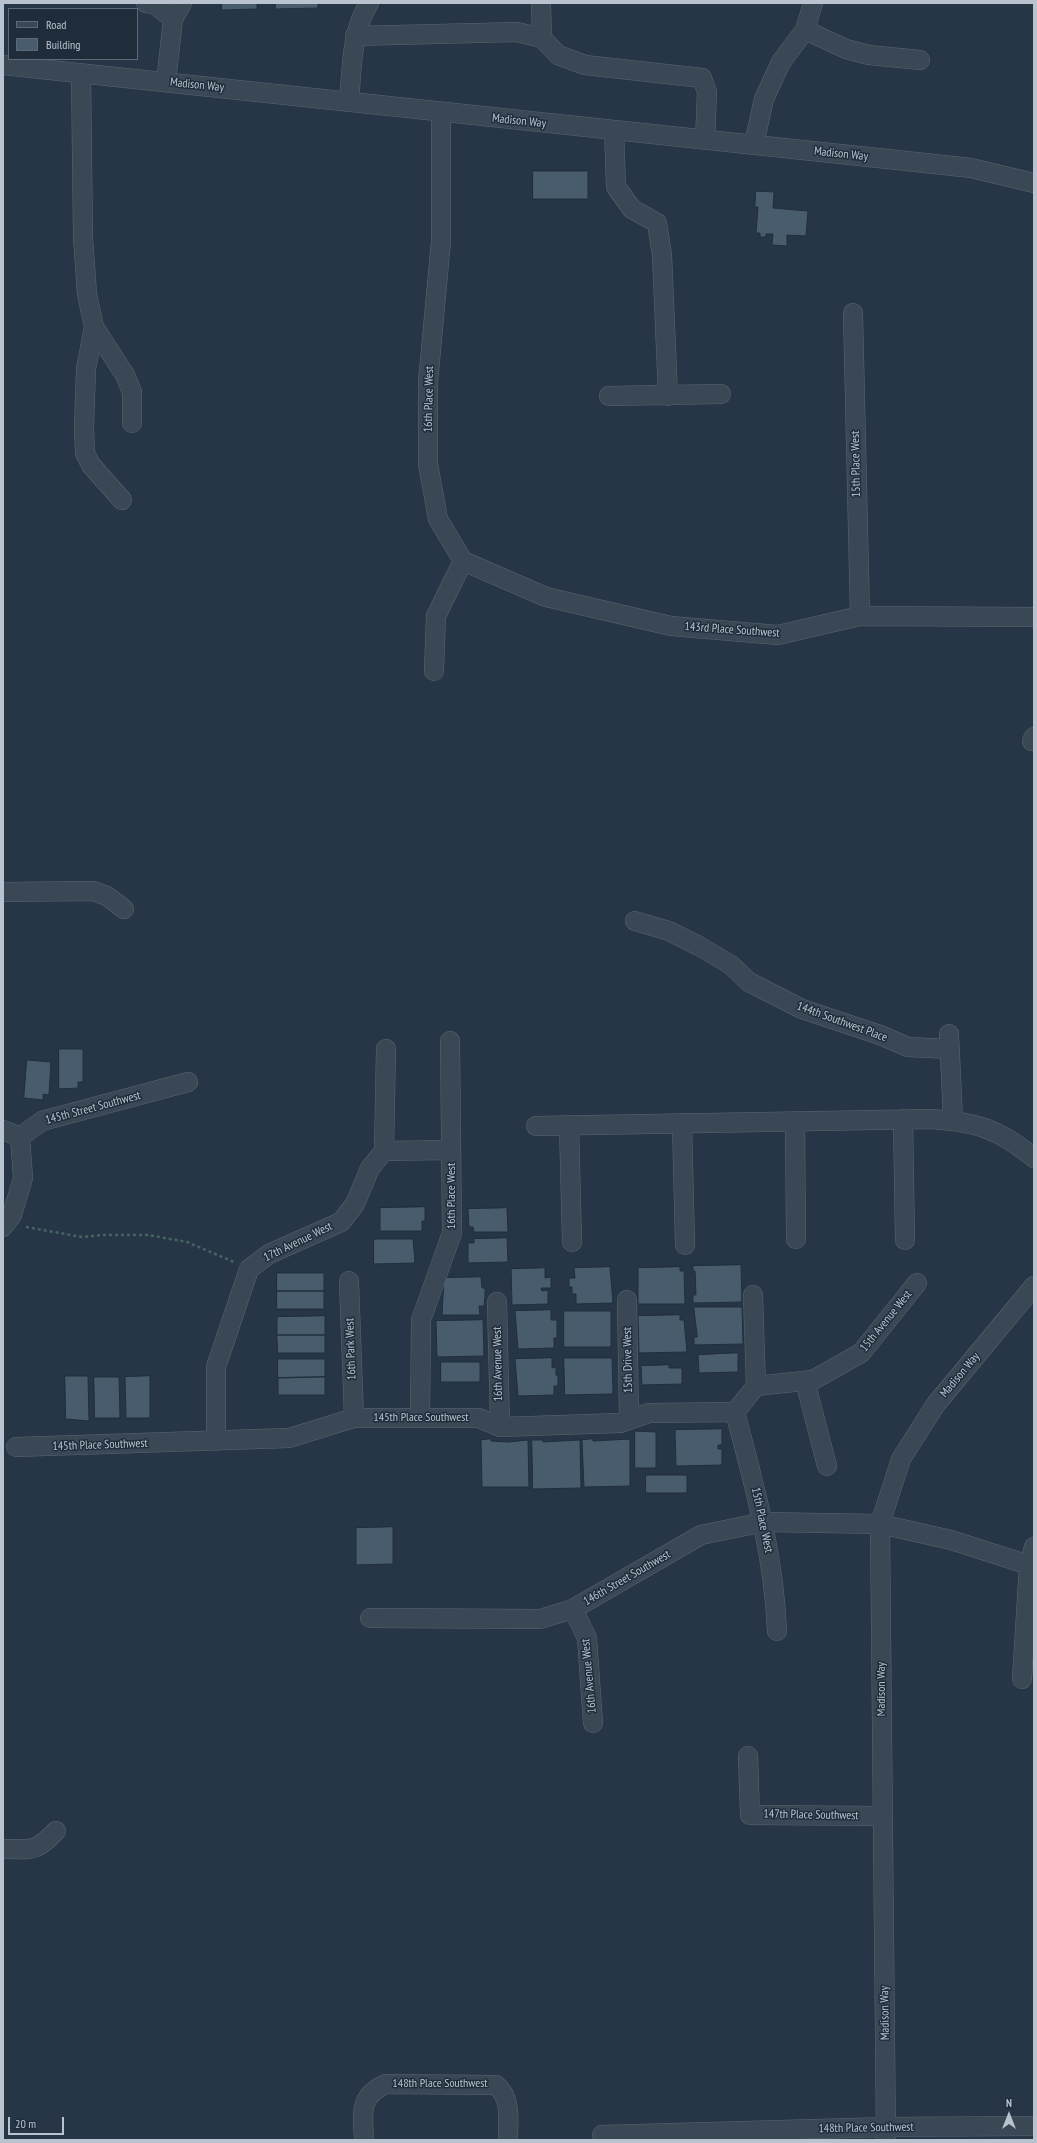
<!DOCTYPE html>
<style>
body{margin:0}
#map{position:relative;width:1037px;height:2143px;overflow:hidden;background:#263646;font-family:"PT Sans Narrow",sans-serif}
canvas{display:block}
.frame{position:absolute;inset:0;border:4px solid #b8c3cf;pointer-events:none}
.legend{position:absolute;left:8px;top:8px;width:130px;height:52px;box-sizing:border-box;background:#1f2d3b;border:1px solid #5c6976;margin:0;padding:5px 7px;list-style:none;font-size:12px;color:#b8c3cf}
.legend li{display:flex;align-items:center;gap:8px;height:20px}
.legend b{width:20px;border:1px solid #5c6976}
.north{position:absolute;left:989px;top:2095px;width:40px;height:40px;-webkit-text-stroke:3px #1f2d3b;paint-order:stroke;rotate:0deg;font-size:11px;font-weight:700;line-height:16px;text-align:center;color:#b8c3cf}
.north::after{content:'';display:block;margin:auto;width:14px;height:18px;background:#b8c3cf;clip-path:polygon(50% 0,100% 100%,50% 72%,0 100%)}
.scale{position:absolute;left:8px;top:2117px;width:56px;height:18px;box-sizing:border-box;border:2px solid #b8c3cf;border-top:0;padding-left:5px;font-size:12px;line-height:14px;white-space:nowrap;color:#b8c3cf;-webkit-text-stroke:3px #1f2d3b;paint-order:stroke}
</style>
<div id="map">
<canvas width="1037" height="2143"></canvas>
<div class="frame"></div>
<ul class="legend">
<li><b style="height:5px;background:#3a4856"></b>Road</li>
<li><b style="height:11px;background:#495c6d"></b>Building</li>
</ul>
<div class="north">N</div>
<div class="scale">20 m</div>
</div>
<script>
const context = document.querySelector('canvas').getContext('2d');
context.lineJoin = 'round';
function fillPath(path, color) {
  context.fillStyle = color;
  context.fill(path, 'evenodd');
}
function stroke(path, color, width, dash) {
  context.strokeStyle = color;
  context.lineWidth = width;
  context.lineCap = dash ? 'butt' : 'round';
  context.setLineDash(dash || []);
  context.stroke(path);
}
function drawText(font, color, halo, rows, align = 'center') {
  context.font = font + ' "PT Sans Narrow",sans-serif';
  context.lineWidth = 3;
  context.setLineDash([]);
  context.textBaseline = 'middle';
  context.strokeStyle = halo;
  context.fillStyle = color;
  for (const [text, x, y, turn = 0] of rows) {
    context.save();
    context.translate(x, y);
    context.rotate((+turn || 0) * Math.PI / 180);
    context.textAlign = isNaN(turn) ? turn : align;
    if (halo) context.strokeText(text, 0, 0);
    context.fillText(text, 0, 0);
    context.restore();
  }
}
const building = new Path2D(`
 M222,3H257V9L222,10Z
 M276,3H318V8L275,9Z
 M533,171H588V199H533Z
 M756,191L774,192L773,208L808,211L806,236L787,235V246L772,245L773,234H766V237H760V233H756L758,207H755Z
 M59,1049H83V1082H78V1088L59,1089Z
 M27,1060L51,1062L49,1095L43,1094V1100L24,1098Z
 M425,1207V1221H422V1231H380V1208Z
 M507,1208L508,1232H474L473,1227H469L468,1209Z
 M507,1238L508,1262L468,1263V1243H474V1239Z
 M374,1239H413L415,1263L374,1264Z
 M741,1265L742,1302L693,1303V1295H696L695,1271H693V1266Z
 M610,1267L613,1303L576,1304V1294H572V1287H569V1278H575L574,1268Z
 M680,1267V1271H684L685,1304H638V1268Z
 M545,1268V1278L551,1277V1288H541L542,1291L548,1290V1304L512,1305L511,1269Z
 M277,1273H324V1291H277Z
 M481,1277L482,1288H485V1296L484,1306H479L480,1315H442L444,1278Z
 M277,1291H324V1309H277Z
 M694,1307H742L743,1344L694,1345V1337H697Z
 M551,1310V1320H557V1338H554V1348L518,1349L515,1311Z
 M564,1311H611V1347H564Z
 M680,1315V1320H684L687,1352L639,1353L638,1316Z
 M325,1316V1335H277V1317Z
 M483,1320L484,1356L437,1357L436,1321Z
 M277,1335H325V1353H278Z
 M738,1353V1372L699,1373L698,1355Z
 M552,1358V1368L556,1367V1375L558,1376V1386H554V1395L518,1396L515,1359Z
 M564,1358H612L613,1394L565,1395Z
 M278,1359H325V1377L278,1378Z
 M441,1362H480V1382H441Z
 M669,1365V1368H682V1384L642,1385L641,1366Z
 M65,1376H88L89,1421L66,1419Z
 M150,1376V1418H126L125,1377Z
 M94,1377H119L120,1418H95Z
 M325,1377V1395H278V1378Z
 M722,1429V1445H718V1449H722V1465L676,1466L675,1430Z
 M635,1431L656,1432V1468H635Z
 M491,1439V1441L508,1442L528,1440L529,1487H482L481,1440Z
 M593,1439V1441L630,1439V1486L584,1487L582,1440Z
 M532,1440H543V1442L580,1440L581,1488L533,1489Z
 M646,1475H687V1493H646Z
 M393,1527V1564L356,1565V1528Z`);
const path = new Path2D(`
 M26,1227L82,1237L102,1235H148L187,1242L234,1262`);
const minor = new Path2D(`
 M146,3L154,4L173,19
 M541,3L542,38L558,55L585,65L702,78L707,92L705,140
 M805,30L846,49L869,55L920,60
 M355,36L517,32L542,38
 M3,65L925,163L971,168L1034,183
 M81,73L83,237L87,294L94,327L125,375L132,392V423
 M166,82L173,19L182,3
 M349,102C352,69 351,32 369,3
 M441,113V241L428,382V464L438,519L463,561
 M614,130L616,187L632,209L657,223L662,255L668,396
 M754,144L764,99L781,62L805,30L813,3
 M853,313L860,616
 M94,327L86,369L84,427L85,453L91,465L122,500
 M609,396L721,394
 M463,561L546,597L671,626L778,635L860,616L1034,617
 M434,671L436,616L463,561
 M1032,741L1034,737
 M3,892L93,891L107,896L124,909
 M635,921L669,931L699,946L731,965L749,982L802,1009L880,1035L908,1047L950,1049
 M949,1034L953,1120
 M903,1119L905,1240
 M795,1121L796,1239
 M682,1123L685,1245
 M569,1125L572,1242
 M536,1126L931,1119C977,1122 999,1129 1034,1158
 M3,1130L20,1137L42,1121L188,1082
 M384,1151L451,1150
 M3,1227L12,1215L23,1178L20,1137
 M349,1281L354,1418
 M753,1295L756,1386
 M627,1300L629,1420
 M497,1302L500,1427
 M805,1381L827,1466
 M735,1412C754,1484 774,1555 777,1631
 M420,1418L421,1320L452,1233L450,1041
 M216,1441V1367L249,1269L269,1254L341,1222L355,1204L370,1168L384,1151L386,1049
 M16,1447L289,1438L354,1418H479L500,1427L620,1423L649,1413L735,1412L756,1386L813,1380L861,1353L917,1283
 M573,1609L587,1638L593,1723
 M370,1618L540,1619L573,1609L701,1535L764,1522L880,1524L951,1540L1029,1565L1034,1547
 M1022,1679L1029,1565
 M748,1756L750,1815L883,1816
 M3,1849C32,1849 35,1853 56,1831
 M602,2135L886,2127L1034,2126
 M364,2140C363,2114 358,2096 386,2084L496,2085C512,2098 508,2121 508,2140
 M886,2140L880,1524L901,1459L936,1404L1034,1286`);
const streetNames = [
 ["Madison Way",197,85,6],
 ["Madison Way",519,121,6],
 ["Madison Way",841,154,6],
 ["16th Place West",429,399,-89],
 ["15th Place West",856,464,-91],
 ["143rd Place Southwest",732,630,4],
 ["144th Southwest Place",842,1022,20],
 ["145th Street Southwest",93,1108,-15],
 ["16th Place West",452,1196,-90],
 ["17th Avenue West",298,1242,-26],
 ["15th Avenue West",886,1321,-51],
 ["16th Park West",351,1349,-92],
 ["15th Drive West",628,1360,-91],
 ["16th Avenue West",498,1364,-91],
 ["Madison Way",960,1375,-50],
 ["145th Place Southwest",421,1418],
 ["145th Place Southwest",100,1445,-2],
 ["15th Place West",762,1520,78],
 ["146th Street Southwest",627,1578,-30],
 ["16th Avenue West",589,1676,-95],
 ["Madison Way",882,1689,-90],
 ["147th Place Southwest",811,1815,1],
 ["Madison Way",885,2013,-91],
 ["148th Place Southwest",440,2084],
 ["148th Place Southwest",866,2128,-1]
];
fillPath(building, '#495c6d');
stroke(building, '#212f3d', 1);
stroke(minor, '#596673', 20);
stroke(path, '#466363', 2.5, [3, 3]);
stroke(minor, '#3a4856', 19);
drawText('12px', '#b8c3cf', '#1f2d3b', streetNames);
</script>
